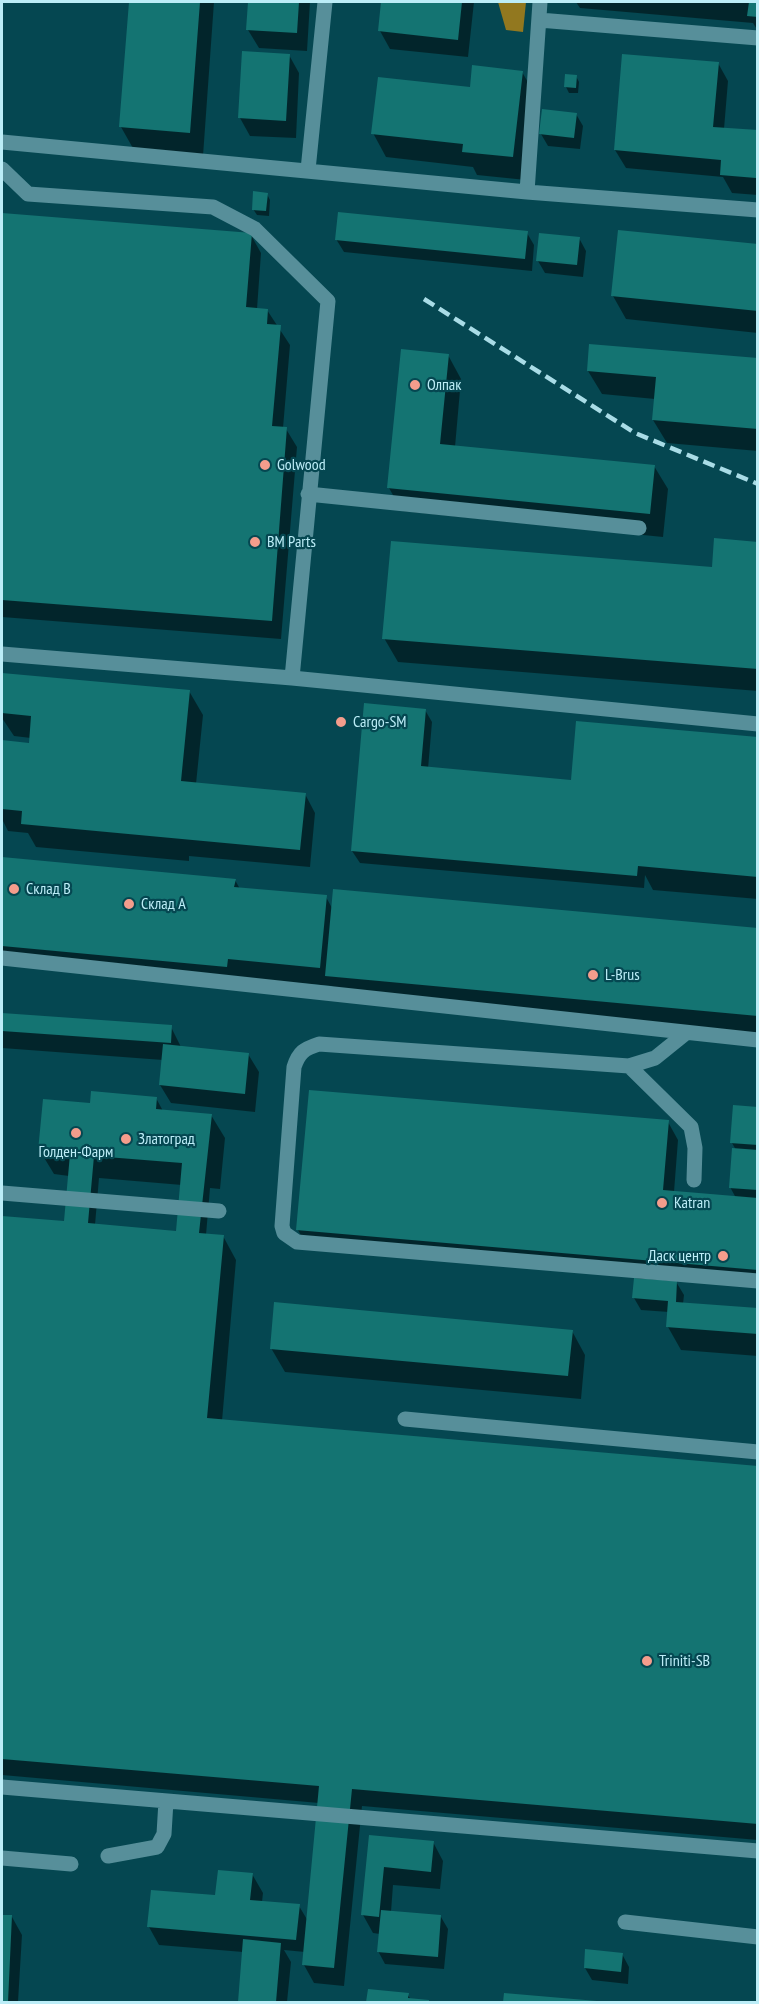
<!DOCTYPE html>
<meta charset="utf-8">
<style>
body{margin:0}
#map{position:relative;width:759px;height:2004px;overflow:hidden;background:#054751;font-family:"PT Sans Narrow",sans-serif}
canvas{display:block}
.frame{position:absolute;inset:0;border:3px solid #bcedf7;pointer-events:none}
</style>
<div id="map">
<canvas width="759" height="2004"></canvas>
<div class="frame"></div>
</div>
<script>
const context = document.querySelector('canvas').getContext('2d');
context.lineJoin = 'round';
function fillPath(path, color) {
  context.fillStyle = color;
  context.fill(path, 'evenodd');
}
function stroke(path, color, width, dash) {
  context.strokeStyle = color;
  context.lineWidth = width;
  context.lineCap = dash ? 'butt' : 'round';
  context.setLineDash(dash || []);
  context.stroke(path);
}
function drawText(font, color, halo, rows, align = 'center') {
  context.font = font + ' "PT Sans Narrow",sans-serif';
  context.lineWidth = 4.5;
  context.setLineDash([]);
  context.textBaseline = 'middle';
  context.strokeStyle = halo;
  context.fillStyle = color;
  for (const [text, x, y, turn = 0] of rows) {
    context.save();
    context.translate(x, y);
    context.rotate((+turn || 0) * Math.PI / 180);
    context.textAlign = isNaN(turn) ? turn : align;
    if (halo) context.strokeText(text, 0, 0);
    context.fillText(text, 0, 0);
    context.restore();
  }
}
const forest = new Path2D(`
 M498,2H526L523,32L506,30Z`);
const shadow = new Path2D(`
 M130,2H214L203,156L134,150L121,127Z
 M250,2H310L307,51L259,48L248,30Z
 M383,2H474L468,57L390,49L380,31Z
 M576,2H758V31L753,23L580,8Z
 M289,55L299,73L296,138L250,136L240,118Z
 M718,63L728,81L724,129L758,132V195L732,193L723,177L626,168L615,150Z
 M522,72L536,96L526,180L477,175L473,167L386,157L373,133L471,89Z
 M576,76L579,82L578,93H569L566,87Z
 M576,114L583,126L580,149L548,146L541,134Z
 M267,194L270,200L269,216L257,215L253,209Z
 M2,215L251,235L261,253L257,309L267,310L290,345L283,428L286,429L297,447L281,639L2,617Z
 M527,233L534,245L532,271L344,252L336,239Z
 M579,238L586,251L583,277L545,273L538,261Z
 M758,246V333L626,319L613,296Z
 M448,355L461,379L455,447L654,466L668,489L663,537L402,511L389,488Z
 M758,360V451L667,443L653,420L655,399L602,394L588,371Z
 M758,543V691L398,662L384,638L713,568Z
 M3,674L189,691L203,715L196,784L305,794L315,813L310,867L189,856V861L36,847L28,833L8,831L2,819V742L30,744L31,738L14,736L2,718Z
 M425,710L432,722L428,769L572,781L758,739V899L653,890L645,875L644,888L360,863L352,851Z
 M2,859L235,880L240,889L326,897L332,908L758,930V1037L340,999L332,986L2,957Z
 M2,1014L171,1027L181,1047L248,1054L259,1072L255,1112L171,1103L160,1085L163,1060L2,1048Z
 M156,1098L163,1111L211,1115L225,1138L220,1189L210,1188L206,1235L223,1236L236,1260L222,1421L758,1467V1840L362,1806L344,1986L314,1983L304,1965L305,1952L284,1950L291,1962L287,2002H239L243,1952L159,1945L149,1927L217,1897L252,1874L263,1893L262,1902L299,1906L308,1921L319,1803L2,1775V1217L67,1223L69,1176L54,1174L40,1151L91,1104ZM99,1178L182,1185L177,1232L95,1225Z
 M758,1109V1287L675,1280L684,1295L683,1304L758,1310V1356L681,1350L668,1327L669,1312L641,1310L634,1298L635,1276L308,1248L298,1230L668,1122L678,1140L674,1192L736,1198L730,1187L736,1150L732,1143Z
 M572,1331L585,1355L581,1399L285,1372L271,1348Z
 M370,1836L433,1842L443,1861L440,1889L393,1885L391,1912L441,1917L448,1929L444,1969L385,1964L378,1951L380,1934L373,1933L363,1915Z
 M2,1916L12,1917L22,1935L18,2002H2Z
 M587,1951L622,1954L629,1967L628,1984L592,1980L585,1968Z
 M369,1991L408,1995L411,2000L428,2002H368Z
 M505,1995L599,2002H505Z`);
const building = new Path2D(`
 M129,2H200L190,133L119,127Z
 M248,2H299L297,33L246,30Z
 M381,2H462L458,40L378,31Z
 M749,2H758V17L747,16Z
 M242,51L290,54L286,121L238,118Z
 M622,54L719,62L713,127L758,130L756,178L720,175L721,160L614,150Z
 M472,65L523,71L513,157L462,152L463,144L371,134L378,77L470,87Z
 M565,74L577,75L576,88L564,87Z
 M542,109L577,113L574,138L539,134Z
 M253,191L268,193L266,211L252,210Z
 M338,212L528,231L525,259L335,240Z
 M2,213L252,233L246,307L268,309L267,324L281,325L272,426L287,427L272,621L2,600Z
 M618,230L758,244V311L611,296Z
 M539,233L580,237L577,265L536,261Z
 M589,344L758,358V429L652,420L656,377L587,371Z
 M401,349L449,354L440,444L655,465L650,514L387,488Z
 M714,538L758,542V669L382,639L391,541L712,567Z
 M2,673L190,690L181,781L306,793L300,850L21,824L22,811L2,809V740L29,743L31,716L2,713Z
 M364,703L426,709L421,766L571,780L576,721L758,737V877L638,866L637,876L351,851Z
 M2,857L236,879L234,887L327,895L320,968L228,959L227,967L2,946Z
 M333,889L758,928V1016L325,976Z
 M2,1013L172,1025L171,1043L2,1031Z
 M163,1044L249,1053L245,1094L159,1085Z
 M309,1090L669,1120L663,1190L758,1198V1270L296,1230Z
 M91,1091L157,1097L156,1109L212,1114L199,1233L224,1235L207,1418L758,1466V1824L352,1789L334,1968L302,1965L319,1786L2,1759V1216L64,1221L70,1154L38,1151L43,1099L90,1103ZM94,1156L182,1163L176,1231L88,1223Z
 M733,1105L758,1107V1145L730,1143Z
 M732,1148L758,1150V1190L729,1188Z
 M634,1278L677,1281L676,1302L758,1308V1334L666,1327L668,1301L632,1298Z
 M274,1302L573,1330L568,1376L270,1349Z
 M369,1835L434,1841L431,1872L384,1867L379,1917L361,1915Z
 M218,1870L253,1873L250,1900L300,1904L296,1940L147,1927L151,1890L215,1895Z
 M381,1910L441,1915L438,1957L377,1952Z
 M2,1915H12L8,2002H2Z
 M243,1939L281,1943L276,2002H238Z
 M585,1949L623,1953L621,1972L584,1968Z
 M368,1989L409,1993L408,1998L429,2000V2002H366Z
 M504,1993L597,2001V2002H503Z`);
const minor = new Path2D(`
 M539,20L758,38
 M2,142L527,192L758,210
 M2,169L28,194L213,207L255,229L328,301L292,678
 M308,170L325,2
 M527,192L540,2
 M308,494L639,528
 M2,654L292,678L758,724
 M2,958L758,1040
 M686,1033L655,1058L629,1066L319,1044C304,1049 299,1052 294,1067L282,1226L284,1233L297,1242L758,1281
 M629,1066L691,1127L695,1148L694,1180
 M2,1193L219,1211
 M405,1419L758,1452
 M2,1787L758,1851
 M108,1856L157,1847L164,1834L166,1801
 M2,1858L71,1864
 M625,1922L758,1937`);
const rail = new Path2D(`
 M424,299L635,433L758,484`);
const markers = [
 [415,385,6,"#f49d8c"],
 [265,465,6,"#f49d8c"],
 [255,542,6,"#f49d8c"],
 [341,722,6,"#f49d8c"],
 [14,889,6,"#f49d8c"],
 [129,904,6,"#f49d8c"],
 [593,975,6,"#f49d8c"],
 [76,1133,6,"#f49d8c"],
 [126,1139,6,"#f49d8c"],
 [662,1203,6,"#f49d8c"],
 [723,1256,6,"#f49d8c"],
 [647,1661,6,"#f49d8c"]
];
const poiNames = [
 ["Олпак",427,385],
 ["Golwood",277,465],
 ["BM Parts",267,542],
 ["Cargo-SM",353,722],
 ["Склад B",26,889],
 ["Склад A",141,904],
 ["L-Brus",605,975],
 ["Златоград",138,1139],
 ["Голден-Фарм",76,1152,"center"],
 ["Katran",674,1203],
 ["Даск центр",711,1256,"right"],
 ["Triniti-SB",659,1661]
];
fillPath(forest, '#92781f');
fillPath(shadow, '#0007');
fillPath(building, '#147472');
stroke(minor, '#578f9a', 15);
stroke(rail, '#a9dce6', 4.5, [12, 6]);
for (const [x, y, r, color] of markers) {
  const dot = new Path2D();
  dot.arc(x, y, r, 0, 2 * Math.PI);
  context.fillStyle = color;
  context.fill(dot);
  stroke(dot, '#054751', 2);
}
drawText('16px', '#bcedf7', '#054751', poiNames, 'left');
</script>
